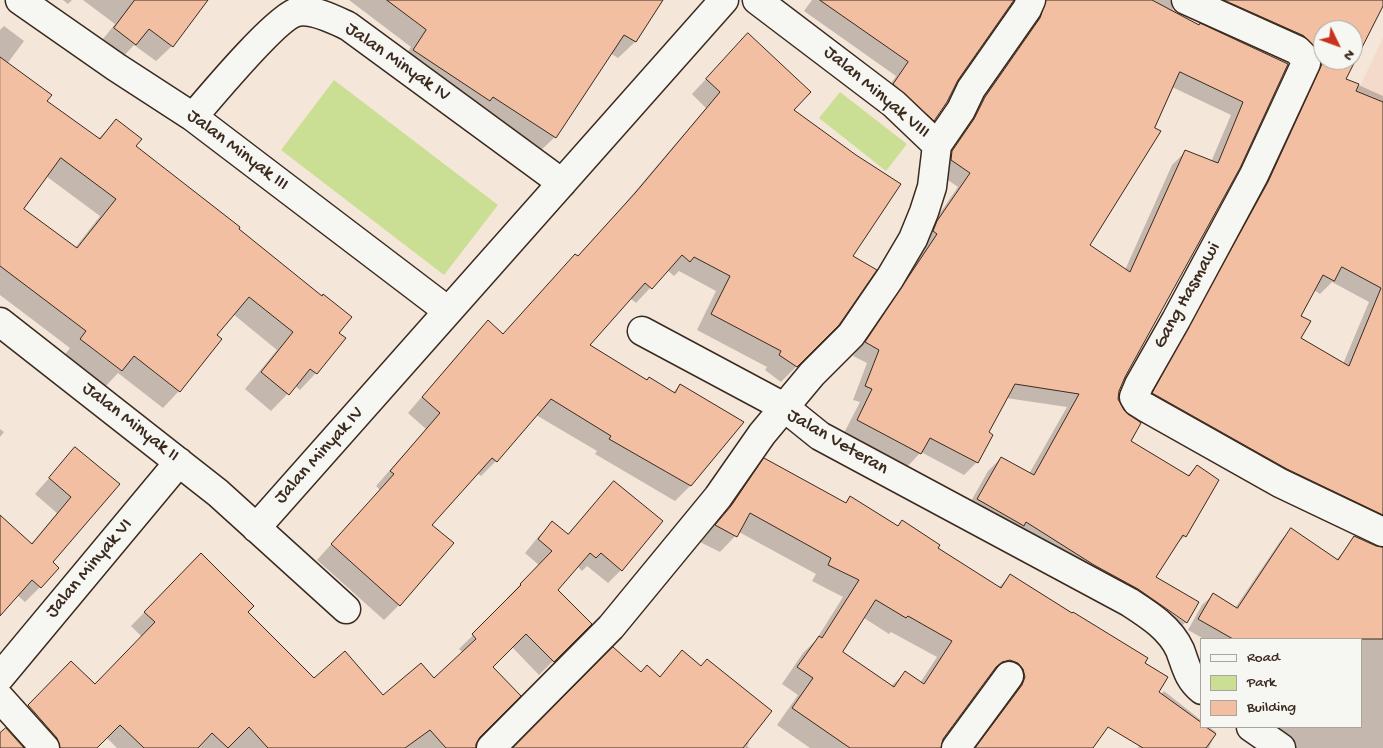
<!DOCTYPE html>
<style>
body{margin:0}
#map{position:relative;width:1383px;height:748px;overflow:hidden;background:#f5e6da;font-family:"Gochi Hand",sans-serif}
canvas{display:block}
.legend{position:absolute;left:1200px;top:638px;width:162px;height:90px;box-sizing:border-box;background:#f6f6f2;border:1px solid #aba49d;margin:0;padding:6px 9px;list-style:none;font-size:15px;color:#3b2a1e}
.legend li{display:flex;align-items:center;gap:10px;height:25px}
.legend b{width:25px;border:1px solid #aba49d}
.north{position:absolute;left:1313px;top:20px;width:50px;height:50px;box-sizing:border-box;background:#f6f6f2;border:1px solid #aba49d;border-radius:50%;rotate:132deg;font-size:14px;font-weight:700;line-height:20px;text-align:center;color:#3b2a1e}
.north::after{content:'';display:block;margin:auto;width:18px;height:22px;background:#c8321e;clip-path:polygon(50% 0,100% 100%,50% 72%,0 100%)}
</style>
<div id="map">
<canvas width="1383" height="748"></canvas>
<ul class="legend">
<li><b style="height:6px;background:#f6f6f2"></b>Road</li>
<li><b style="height:14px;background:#cbdf94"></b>Park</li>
<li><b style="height:14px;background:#f2bfa3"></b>Building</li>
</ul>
<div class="north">N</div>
</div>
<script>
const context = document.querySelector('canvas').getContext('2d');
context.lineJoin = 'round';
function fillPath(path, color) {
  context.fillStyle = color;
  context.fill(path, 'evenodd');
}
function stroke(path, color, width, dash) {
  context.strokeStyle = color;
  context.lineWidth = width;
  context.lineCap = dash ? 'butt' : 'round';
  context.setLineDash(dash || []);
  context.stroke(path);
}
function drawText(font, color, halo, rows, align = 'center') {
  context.font = font + ' "Gochi Hand",sans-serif';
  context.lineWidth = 4;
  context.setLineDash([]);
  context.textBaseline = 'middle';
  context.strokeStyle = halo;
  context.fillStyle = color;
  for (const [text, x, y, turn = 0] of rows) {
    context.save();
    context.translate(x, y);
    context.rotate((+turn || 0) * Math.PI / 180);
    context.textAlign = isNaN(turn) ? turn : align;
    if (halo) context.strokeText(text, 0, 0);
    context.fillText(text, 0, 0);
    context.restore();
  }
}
const built = new Path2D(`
 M1383,38V101L1358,90Z`);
const green = new Path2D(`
 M334,80L498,205L444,275L281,150Z
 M840,92L907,144L886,171L819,118Z`);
const shadow = new Path2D(`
 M63,0H72L68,4Z
 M83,0H206L172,46L156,61L134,45L120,60L99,44L115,24Z
 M349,0H662L635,42L618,58L610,53L555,137L538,153L398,67L411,47Z
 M812,0H1012L957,79L934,120L920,133L881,98L896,76L804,11Z
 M1026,0H1170L1173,10L1178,15L1287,64L1118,391L1117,399L1130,441L1187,476L1197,466L1185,536L1173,547L1154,577L1197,602L1186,622L1172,635L965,512L988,471L1001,458L1029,474L1067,407L1006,398L987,433L977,462L964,475L921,452L907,467L844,433L860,402L853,400L867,363L853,356L925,247L921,245L924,236L958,187L938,173L939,165L972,112ZM1172,87L1231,115L1211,162L1186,151L1172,165L1125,270L1088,245ZM1133,584L1184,619V622L1132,586Z
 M1182,0H1383V3L1345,79L1383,96V537L1140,407L1304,63ZM1323,30H1353V60H1323ZM1332,282L1369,302L1343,364L1300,338V316L1314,290L1320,294Z
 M4,26L24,41L7,64L45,101L98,139L116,121L135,147L237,229L337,333L316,373L300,390L295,386L271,411L245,389L277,350L233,314L215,335L179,391L163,408L118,373L105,387L64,356L70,348L0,295V30ZM46,176L100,216L75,248L22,209Z
 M733,50L792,110L851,256L838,324L781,382L765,370L767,367L697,330L716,291L679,271L674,276L667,270L636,303L630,298L588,345L647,381L673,393L680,385L691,485L675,501L595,454L597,451L536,415L496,461L481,476L477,473L431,525L452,543L399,605L384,620L317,560L380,490L376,486L426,429L408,413L473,337L488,322L502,335L560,271L577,257L621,208L706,108L692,94Z
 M0,429L4,432L0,437Z
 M75,449L118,484L51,563L40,587L25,602L17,595L0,614V516L31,544L57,513L35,494Z
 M765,459L845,504L850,498L936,549L998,588L1010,576L1092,748H972L993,676L987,677L942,739L939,748H810L777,725L798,695L782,684L803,653L816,640L843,597L812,581L816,574L739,532L720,552L700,542L715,524L748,476ZM864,618L889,634L891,632L937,657L920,683L905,673L891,686L841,653Z
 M614,482L621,570L608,583L587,566L582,571L577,566L556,590L590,624L539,675L512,647L491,667L479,737L475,744V748H117L106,737L95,748H40L15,720L71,663L95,686L142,637L131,626L201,555L247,612L313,680L383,697L434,680L463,653L459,649L509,600L507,598L539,565L525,553L539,536L552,523L567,535Z
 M1291,530L1336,560L1349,546L1383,607V748H1285L1267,727H1362V639H1204L1188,630L1202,605L1213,595L1235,608L1281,540Z
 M682,652L749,743L747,746L750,748H515L640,674L659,678Z
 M1164,691L1202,721V727H1209L1216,732L1209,748H1138L1158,697Z`);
const building = new Path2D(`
 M135,0H208L173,47L149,29L136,45L114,28Z
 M387,0H663L636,42L624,35L556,138L493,97L490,101L413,50L426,30Z
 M820,0H1014L958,80L947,102L934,121L893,84L908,62Z
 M1046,0H1152L1199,25L1200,23L1288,64L1240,168L1125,377L1119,391L1118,399L1124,410L1141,423L1131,441L1189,476L1197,465L1219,480L1186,537L1183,535L1156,577L1199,602L1187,623L1138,589L1094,565L1026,522L1024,526L977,499L1001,457L1034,475L1079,394L1015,384L989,432L993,435L978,463L930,438L921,454L857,420L872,389L865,386L879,350L865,342L937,234L933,231L937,221L970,173L951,160L952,151L974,119L985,97L1040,18ZM1180,72L1243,102L1218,163L1185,150L1130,272L1090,245L1161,131L1155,128Z
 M1224,0H1383V6L1346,79L1359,84L1356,91L1383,102V515L1287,469L1152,393L1268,182L1322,64L1317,50L1304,36ZM1323,30H1353V60H1323ZM1342,267L1381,288L1349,366L1301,338L1311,321L1301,316L1323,275L1334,281Z
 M748,33L811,92L794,110L856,155L901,184L853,256L877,270L839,325L797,367L779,355L781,351L711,314L730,276L694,257L690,262L682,255L652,289L645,283L590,345L647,380L649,377L675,393L680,384L744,422L691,486L609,439L611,436L551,399L497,462L492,458L432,525L454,543L400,606L331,544L394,474L390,471L440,413L422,397L488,320L503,334L575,254L578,256L636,192L720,92L706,79Z
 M0,57L52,95L47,101L100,139L116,119L142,139L136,146L240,227L239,229L322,296L323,294L352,317L339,333L346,338L317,374L310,369L289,395L261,372L293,332L249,297L217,335L222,339L180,392L134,356L122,371L80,339L86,331L0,266ZM61,158L116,199L77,248L24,209Z
 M75,447L120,484L53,562L59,568L41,588L32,580L0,616V515L32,544L71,497L49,478Z
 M764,458L846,503L850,496L898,526L902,520L940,545L938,548L1001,588L1010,574L1072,613L1073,612L1148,658L1145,663L1168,677L1159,692L1202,723V727H1206L1216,734L1206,748H1143L1108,727L1093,748H975L1022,685L1025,677L1023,669L1018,663L1010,660L1002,662L996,667L943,739L941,748H850L792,708L813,678L797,667L819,636L822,638L859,580L828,565L831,558L750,513L737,537L715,525L731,506ZM876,600L906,618L908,616L952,641L924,684L905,671L894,687L843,652Z
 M614,481L663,521L622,571L601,553L596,558L590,553L558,590L592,624L554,662L526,634L493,667L521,696L480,737L476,744V748H446L430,730L405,748H268L249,727L228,748L212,733L198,748H144L120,725L97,748H60L57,738L28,705L71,661L95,684L155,622L144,612L201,553L254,606L248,612L314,678L345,651L383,695L421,663L434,678L476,639L472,634L521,585L520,584L552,551L538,539L552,521L568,534Z
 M1291,528L1338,560L1354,536L1376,546L1383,547V639H1233L1198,619L1213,593L1237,608Z
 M613,647L641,672L647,665L660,677L682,650L701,666L707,659L772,711L743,748H513Z
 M6,728L24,748H0V733Z`);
const street = new Path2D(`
 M20,0L116,67L193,117L448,311
 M1186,0L1297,50L1303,56L1306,63L1254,175L1176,320L1139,385L1134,397L1137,402L1145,407L1280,483L1383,532
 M193,117C210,97 277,17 297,12C312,8 335,20 348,26L562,183
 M937,145L961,110L971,89L1027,9L1031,0
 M0,322L218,493L346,609
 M642,331L784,407L820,436L1129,602C1149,615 1170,628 1180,650C1186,666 1188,679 1202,690
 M256,528L724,0
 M0,677L179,462
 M0,698L45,748
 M1251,727L1281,748
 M491,748L611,627L718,497L762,434L812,374L851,335L890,278L913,239L924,212L932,187L937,145L894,104L757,0
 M956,748L1009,676`);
const streetNames = [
 ["Jalan Minyak IV",397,63,35],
 ["Jalan Minyak VIII",876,93,40],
 ["Jalan Minyak III",237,151,37],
 ["Gang Hasmawi",1188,296,-61],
 ["Jalan Minyak II",130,423,38],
 ["Jalan Veteran",837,443,30],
 ["Jalan Minyak IV",320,456,-48],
 ["Jalan Minyak VI",90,569,-50]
];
fillPath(built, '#f4daca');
fillPath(green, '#cbdf94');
fillPath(shadow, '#0003');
fillPath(building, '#f2bfa3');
stroke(building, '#3b2a1e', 1);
stroke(street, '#3b2a1e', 31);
stroke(street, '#f6f6f2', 28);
drawText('19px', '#3b2a1e', '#f6f6f2', streetNames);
</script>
